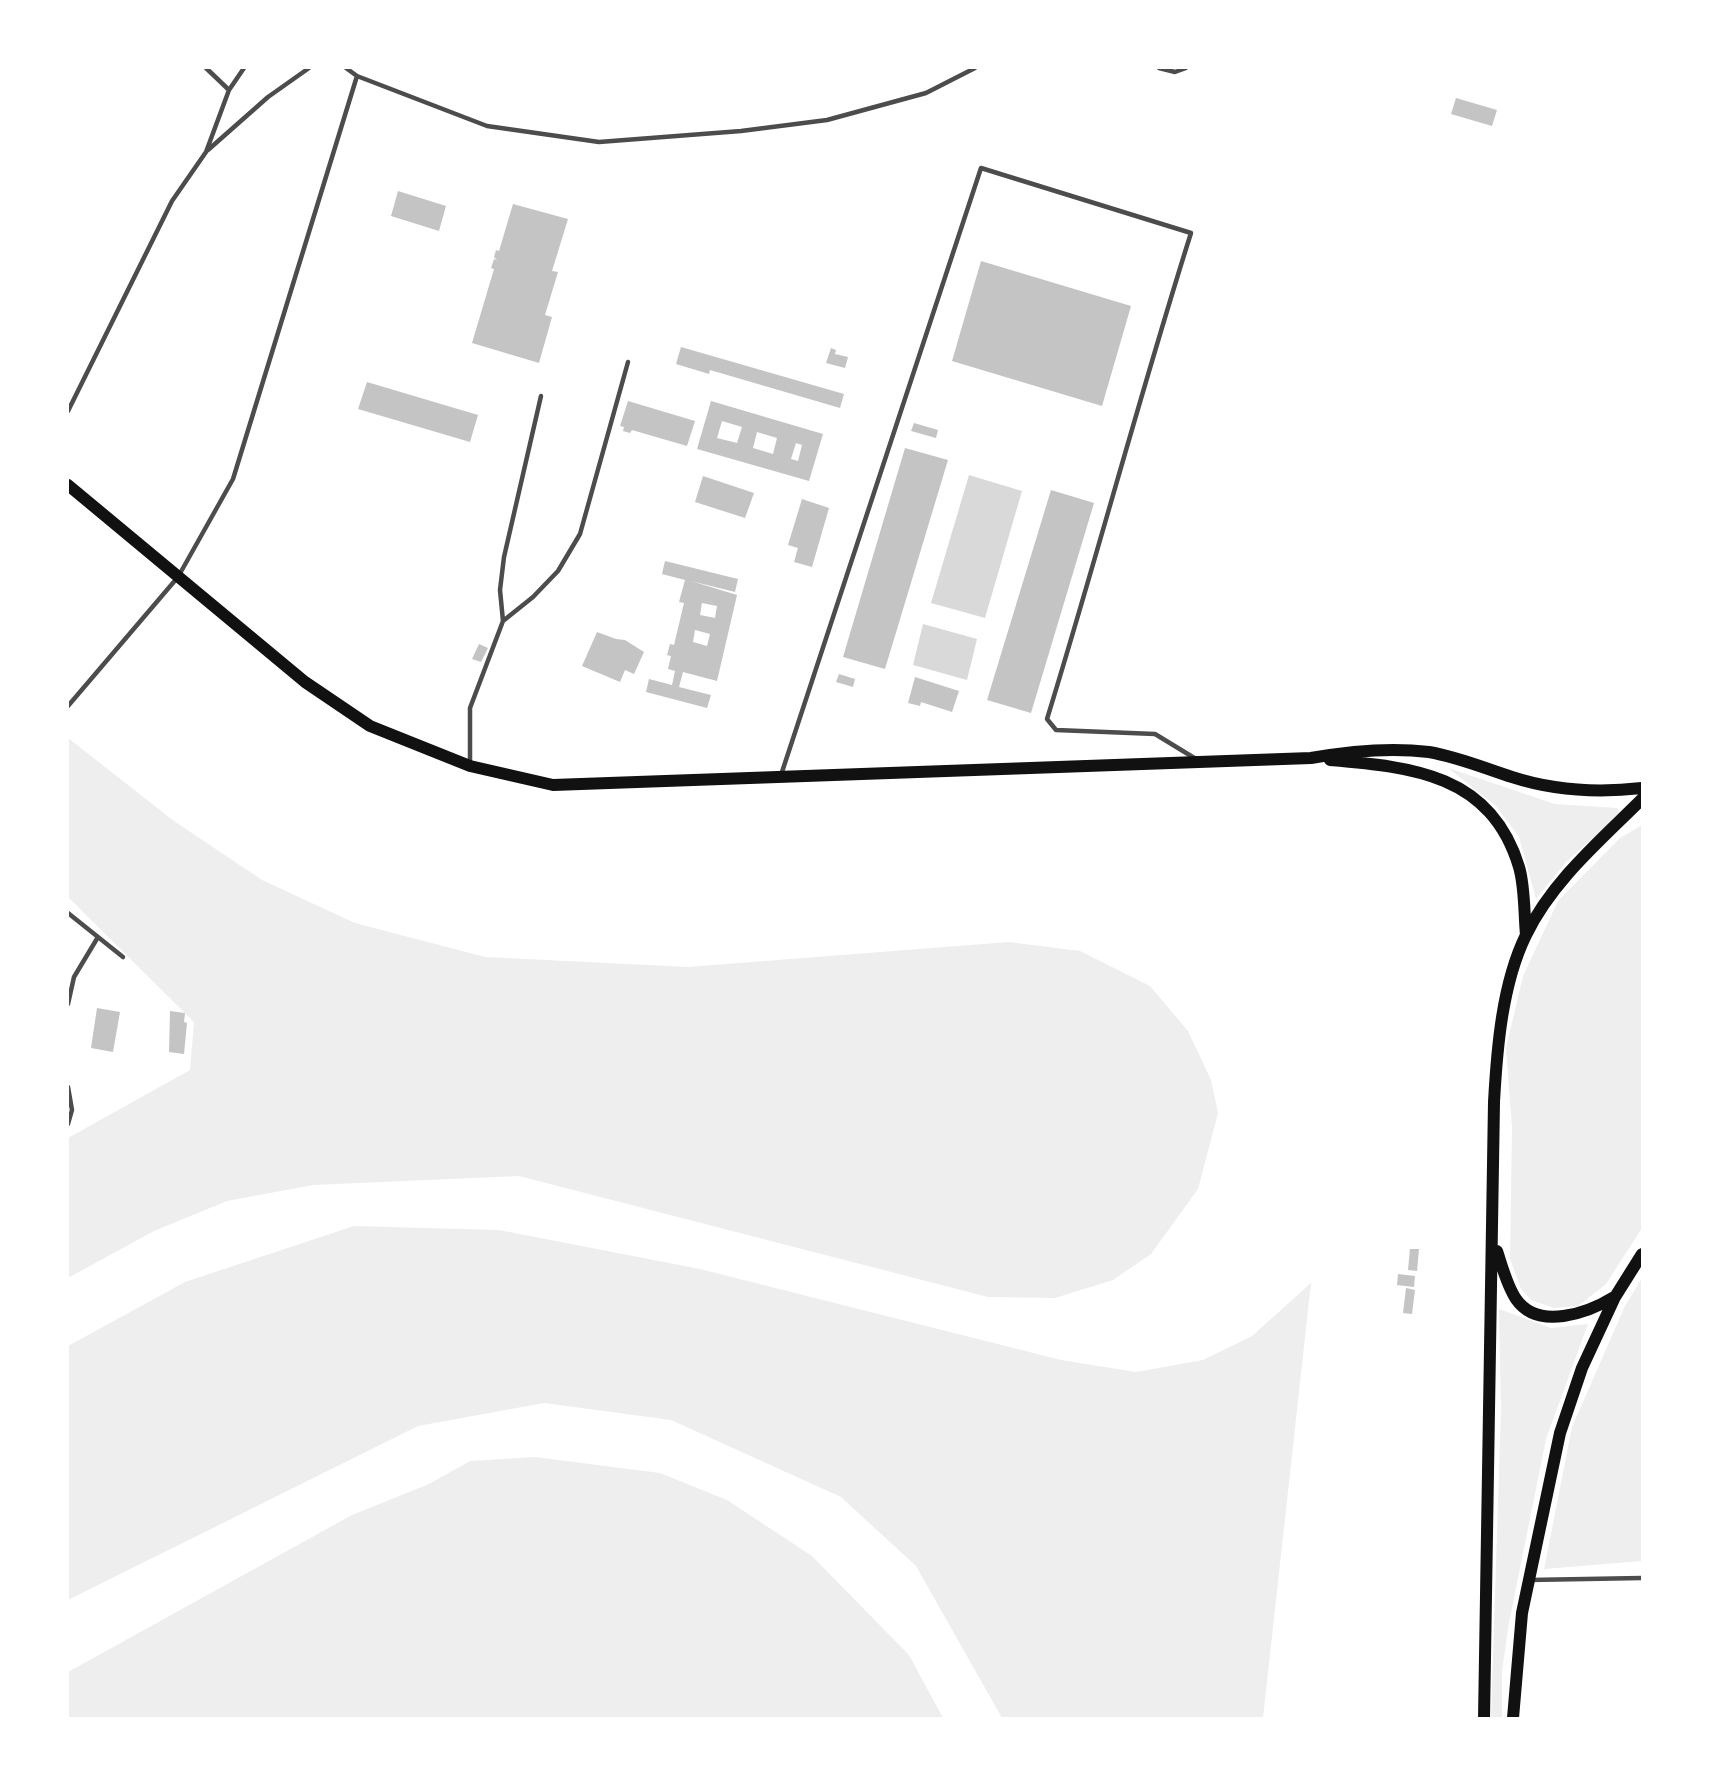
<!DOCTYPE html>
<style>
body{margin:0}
#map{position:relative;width:1710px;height:1786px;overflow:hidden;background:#fff;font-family:"PT Sans",sans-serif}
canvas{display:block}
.frame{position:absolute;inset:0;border:69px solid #fff;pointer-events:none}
</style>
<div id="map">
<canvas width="1710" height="1786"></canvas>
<div class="frame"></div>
</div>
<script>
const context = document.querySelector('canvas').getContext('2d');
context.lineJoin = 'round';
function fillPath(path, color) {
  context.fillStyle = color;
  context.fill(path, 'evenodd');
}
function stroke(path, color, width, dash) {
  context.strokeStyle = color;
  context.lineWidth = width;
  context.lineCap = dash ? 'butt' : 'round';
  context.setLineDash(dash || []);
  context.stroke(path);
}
const green = new Path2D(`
 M68,738L174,821L262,880L355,923L485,957L688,967L1009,942L1080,951L1150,986L1188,1031L1211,1080L1218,1113L1198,1189L1151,1254L1113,1280L1055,1298L988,1297L519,1176L313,1185L227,1201L154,1231L68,1278V1138L190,1070L194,1022L68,897Z
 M1448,768L1555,804L1617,808L1621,814L1566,862L1536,899L1519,837L1496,806Z
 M1642,825V1228L1606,1284L1578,1306L1554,1308L1531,1300L1521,1289L1510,1259L1512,1128L1506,1048L1523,976L1558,901L1620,838Z
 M354,1226L499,1230L700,1269L1061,1360L1136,1372L1203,1360L1252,1336L1311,1283L1263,1718H1002L916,1566L841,1497L671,1420L544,1403L418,1426L68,1600V1346L185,1282Z
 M1642,1278V1561L1544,1569L1572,1427L1625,1306Z
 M1499,1309L1551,1328L1588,1324L1546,1439L1509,1623L1502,1671V1718H1491L1501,1410Z
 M535,1457L660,1473L727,1500L812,1556L909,1655L943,1718H68V1672L352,1515L429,1484L470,1461Z`);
const water = new Path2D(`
 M969,475L1022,491L985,618L931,603Z
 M923,624L977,639L967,680L913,665Z`);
const building = new Path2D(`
 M1456,98L1497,110L1492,126L1451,114Z
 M398,191L446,206L439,231L391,216Z
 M513,204L568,219L552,271L558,272L545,315L552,317L539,363L472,343L494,269L491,268L494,259L497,260L494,257L496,250L499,251Z
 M981,261L1131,306L1102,406L952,361Z
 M681,347L844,394L840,408L710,370L709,374L676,364Z
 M831,348L836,350L835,354L848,357L845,368L826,363Z
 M367,382L478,415L470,442L358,409Z
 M628,401L695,421L687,446L632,430L630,433L623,431L624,427L620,426Z
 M711,401L823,434L809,481L697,449ZM722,421L742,427L737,443L717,438ZM757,432L777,438L773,454L753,448ZM796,443L802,445L798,461L791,459Z
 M914,423L938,430L936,438L911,431Z
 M905,448L948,460L885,669L843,657Z
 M703,476L754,493L745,518L695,502Z
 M1051,490L1094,503L1031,713L987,700Z
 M802,499L829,508L812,567L794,562L798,548L788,545Z
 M665,561L738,579L735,592L691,581L737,595L717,681L683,672L679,687L711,695L707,708L646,692L649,679L672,685L675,671L668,669L671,656L667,655L670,644L674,645L684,603L679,602L685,580L662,574ZM702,603L717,606L715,618L700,615ZM695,630L710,634L707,646L693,642Z
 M597,632L616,639L625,640L644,652L634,674L625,670L620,682L582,666Z
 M479,644L488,648L481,662L472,659Z
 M839,674L855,679L853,687L836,682Z
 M915,677L959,691L952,712L921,702L920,706L908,703Z
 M97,1008L120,1012L113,1052L91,1048Z
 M170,1011L185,1013L184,1022L187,1023L184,1054L169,1052Z
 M1410,1249H1419L1417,1271L1408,1270Z
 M1398,1274L1415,1276L1414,1287L1397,1285Z
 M1406,1288L1415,1290L1412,1314L1403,1313Z`);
const service = new Path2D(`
 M206,68L229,90
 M346,68L357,76L487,126L599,142L741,131L827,120L926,93L975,68
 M1159,68L1175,72L1186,68
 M208,150L268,97L309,68
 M68,411L172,201L206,152L229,90L244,68
 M503,621L500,590L504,557L541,396
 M68,706L178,577L233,479L357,76
 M470,763V708L503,621L533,597L558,571L580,534L628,362
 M781,775L981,168L1191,233C1140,394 1097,557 1047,719L1056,730L1155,734L1196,759
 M68,913L123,957
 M68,1004L74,977L98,937
 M68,1087L72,1110L68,1124
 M1529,1580L1642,1578`);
const secondary = new Path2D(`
 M68,485L305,682L370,726L470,766L553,785L1311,758C1350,751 1389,747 1429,752C1458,757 1484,768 1512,777C1555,791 1598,793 1642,788
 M1330,760C1412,767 1491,774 1519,867C1525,887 1524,914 1526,935
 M1497,1251C1502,1266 1507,1286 1516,1299C1538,1331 1588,1313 1614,1297
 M1484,1718L1494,1102C1497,1048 1502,984 1526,935C1552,881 1601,840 1642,799
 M1513,1718L1522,1613L1560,1433L1582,1368L1615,1297L1642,1254`);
fillPath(green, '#eee');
fillPath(water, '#d9d9d9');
fillPath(building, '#c4c4c4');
stroke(service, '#4c4c4c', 4.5);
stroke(secondary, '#111', 12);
</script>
